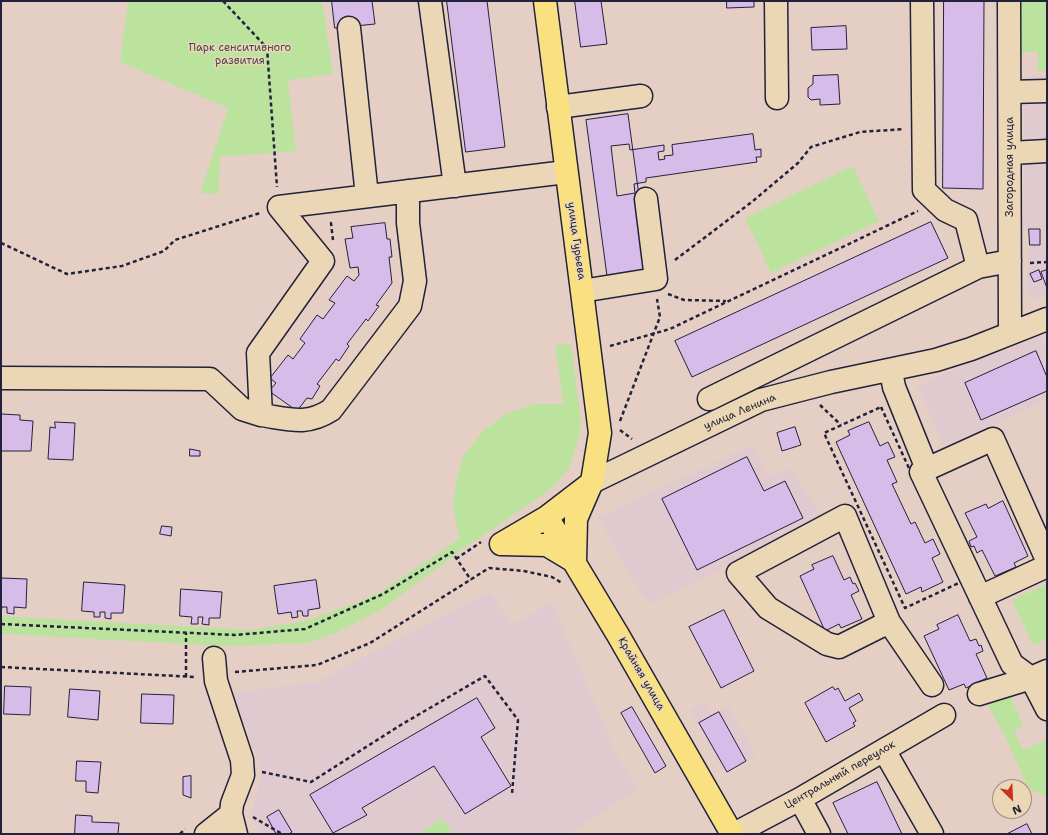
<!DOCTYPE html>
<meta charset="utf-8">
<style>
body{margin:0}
#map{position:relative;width:1048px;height:835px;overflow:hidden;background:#e5cfc5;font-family:"Shantell Sans",sans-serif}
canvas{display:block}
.frame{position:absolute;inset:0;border:2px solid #22223b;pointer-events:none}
.north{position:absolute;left:992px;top:779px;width:40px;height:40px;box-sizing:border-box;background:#ebd7b5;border:1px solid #9b8f84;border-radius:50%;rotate:156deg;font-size:11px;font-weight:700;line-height:16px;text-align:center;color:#22223b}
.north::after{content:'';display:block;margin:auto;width:14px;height:18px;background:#c8321e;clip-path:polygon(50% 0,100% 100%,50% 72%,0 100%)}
</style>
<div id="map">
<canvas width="1048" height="835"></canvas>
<div class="frame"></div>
<div class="north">N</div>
</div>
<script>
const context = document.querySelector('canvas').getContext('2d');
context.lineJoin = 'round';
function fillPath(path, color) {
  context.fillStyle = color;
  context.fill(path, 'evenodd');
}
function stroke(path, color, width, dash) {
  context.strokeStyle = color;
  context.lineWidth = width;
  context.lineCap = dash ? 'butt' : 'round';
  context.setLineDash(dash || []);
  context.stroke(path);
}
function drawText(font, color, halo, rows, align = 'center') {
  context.font = font + ' "Shantell Sans",sans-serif';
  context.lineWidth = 3;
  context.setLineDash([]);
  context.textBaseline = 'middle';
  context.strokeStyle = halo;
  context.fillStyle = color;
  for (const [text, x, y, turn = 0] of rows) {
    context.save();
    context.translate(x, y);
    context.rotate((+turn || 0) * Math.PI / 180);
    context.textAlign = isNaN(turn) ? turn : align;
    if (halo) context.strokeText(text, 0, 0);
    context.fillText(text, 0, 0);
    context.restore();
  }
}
const built = new Path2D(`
 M1025,76H1047V295L1032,300L1027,292L1029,230L1023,226Z
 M1040,336L1047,351V400L944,446L917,385Z
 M752,445L767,477L791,469L823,519L651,603L648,599H644L598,518Z
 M488,593L493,596L512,624L552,603L616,753L637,790L569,834H261L251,816L262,772L233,692L314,683Z
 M704,702L711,715L728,705L756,756L725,773L690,710Z`);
const green = new Path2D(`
 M128,1H322L333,74L288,80L296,151L220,157L219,194L200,193L228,108L120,62Z
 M1021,1H1047V71H1038V52H1021Z
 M853,166L879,221L771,273L745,218Z
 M571,344L581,423L577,444L569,468L557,483L538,498L463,549L381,610L333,634L308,643L223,646L1,634V616L251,630L305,621L356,603L380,592L459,539L453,504L457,476L464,455L483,431L506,414L535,404H563L555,345Z
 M1047,584V639L1033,646L1012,600Z
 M1007,695L1010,696L1023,725L1014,731L1023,750L1047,740V798L1028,787L1004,734L987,704Z
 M442,818L453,834H419Z`);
const building = new Path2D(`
 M332,1H372L375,24L335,28Z
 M447,1H487L505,147L466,152Z
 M575,1H601L607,44L581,47Z
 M727,1H754V7L727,8Z
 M944,1H984L983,189L943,188Z
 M846,26L847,49L812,50L811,28Z
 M838,75L840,104L820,105V99L811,100L808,97V88L813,84V76Z
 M628,114L649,270L607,276L586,120Z
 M753,134L755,150L761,149V157H756L757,162L646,178V182L634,184L635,193L617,196L611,146L629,144L630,150L664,145V151L658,152L659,160L665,159L664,156L673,155L672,145Z
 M931,222L948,258L692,377L675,341Z
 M385,223L387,239H390L392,257H389L392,283L376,305L379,306L368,321L366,319L347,344L349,346L339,361L336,359L317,384L320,386L312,399L307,398L297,411L269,391L276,383L270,378L288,355L293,359L305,343L300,339L317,315L323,319L335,303L329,300L347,276L354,281L359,275L358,267L350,268L345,239L353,238L351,227Z
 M1029,229H1040V245H1030Z
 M1039,270L1042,279L1034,282L1030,274Z
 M1047,270V288L1041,272Z
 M1036,351L1047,377V391L981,420L965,383Z
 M1,414L20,415V420L33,421L31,451H1Z
 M55,422L75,423L73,460L48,459L50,427L55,428Z
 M869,422L880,446L888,442L895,457L887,460L897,482L892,484L911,524L915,522L925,543L933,539L940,554L932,558L943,582L922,592L921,587L906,594L836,442L850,435L848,431Z
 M795,427L801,445L782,451L777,433Z
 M190,449L200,451V456H190Z
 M747,457L764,491L785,481L803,518L697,570L662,499Z
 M1003,501L1028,556L1014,563L1016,567L995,576L982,550L977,553L974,546L971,547L969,541L977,537L965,513L986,504L988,508Z
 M162,526L172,527L171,536L160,534Z
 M833,556L844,580L850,577L853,584L855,583L859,591L851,595L862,619L841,628L839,624L825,631L800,576L814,569L812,565Z
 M1,578L27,579L26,608L14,607V614L7,613V607H2L1,612Z
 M316,580L320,608L308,610V616H303L302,611H297L298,617L292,618L291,612L278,614L274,586Z
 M84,582L125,585L123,613H111V619L105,618V612H100V617H94V612L82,611Z
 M181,589L222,592L220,618H209V625L202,624L203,617H198V624H191L192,617L180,616Z
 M724,610L754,671L721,688L689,627Z
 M958,615L970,641L976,639L979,646L981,645L983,651L976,654L987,678L966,688L964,684L949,690L924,636L939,629L937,625Z
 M5,686L31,687L30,715L4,714Z
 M833,687L835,690L838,688L845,701L859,693L863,700L849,708L856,721L853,723L855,726L826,742L805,703Z
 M70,689L100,691L98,720L68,717Z
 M142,694L174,695L173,724L141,723Z
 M477,698L495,728L481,737L511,786L465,814L434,766L362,808L367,815L333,833L310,795Z
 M632,707L666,766L655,773L621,713Z
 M719,712L746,761L727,772L699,723Z
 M77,761L101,762L98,793L86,792V781H76Z
 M191,776V798L183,795V777Z
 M877,782L902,834H848L833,803Z
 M279,810L292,832L289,834H276L267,817Z
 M76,815L92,816V822L119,823L118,834H75Z
 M1027,824L1032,834H1007Z`);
const path = new Path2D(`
 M223,1L267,48L277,187
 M333,240L331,223L333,222
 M1,243L67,274L122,266L164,251L175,240L260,213
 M675,260L753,201L798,163L811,147L860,132L904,129
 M1030,263L1047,262
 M668,294L684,300L726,301
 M610,346L670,329L918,211
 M820,405L841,425
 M881,407L961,582L905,608L824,433Z
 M620,421L660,317L657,299
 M620,430L632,439
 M456,559L481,542
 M1,624L235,635L305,629L383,594L452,552L471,580
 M1,667L196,677
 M235,672L317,665L370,643L489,568L524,571L552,577L562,583
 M186,677V633
 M262,772L311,782L404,723L485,676L518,720L512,794
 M253,817L282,834
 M180,834L185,829`);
const minor = new Path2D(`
 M430,1L455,186
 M776,1L777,98
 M922,1L924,190L945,210L966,220L978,267
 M1009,1L1010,333
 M349,28L367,196
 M1010,92L1047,91
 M558,107L641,96
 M1010,153L1047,151
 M279,207L323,261L258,353L261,415C289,419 306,426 331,410L410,306L415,281L408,223V191
 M279,207L566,172
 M594,289L656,279L646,199
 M891,371L894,387L927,469L921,472L1012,664L1031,678L1047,709
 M1,378L210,379L242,409L261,415
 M709,399L978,267L1010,261
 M927,469L993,439L1047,560
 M592,482L761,400L831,382L936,360L971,349L1047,319
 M980,597L1047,566
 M889,622L839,647L827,644L768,608L738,573L845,516L889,622L932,685
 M979,694L1031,678L1047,671
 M884,750L932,834
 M800,799L819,834
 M231,814L236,834
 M206,834L231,814L232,804L243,775L242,760L216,681L214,658
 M734,834L800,799L944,715`);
const major = new Path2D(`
 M545,1L600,433L592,482L576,519L575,562
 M547,517L618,635L732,834
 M501,544L547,517L590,484
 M501,544L547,545L572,560`);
const parkNames = [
 ["Парк сенситивного",240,48],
 ["развития",240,61]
];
const streetNames = [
 ["Загородная улица",1010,167,-90],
 ["улица Гурьева",576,241,82],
 ["улица Ленина",740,412,-23],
 ["Крайняя улица",641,674,60],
 ["Центральный переулок",840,775,-30]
];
fillPath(built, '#e1c9d0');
fillPath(green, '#bbe39e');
fillPath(building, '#d7bbe9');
stroke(building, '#22223b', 1);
stroke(minor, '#22223b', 25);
stroke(major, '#22223b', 25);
stroke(path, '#22223b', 2.5, [4, 3]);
stroke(minor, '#ebd7b5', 22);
stroke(major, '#f9e181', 22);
drawText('11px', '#41494f', '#ebd7b5', parkNames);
drawText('11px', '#22223b', '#ebd7b5', streetNames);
</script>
